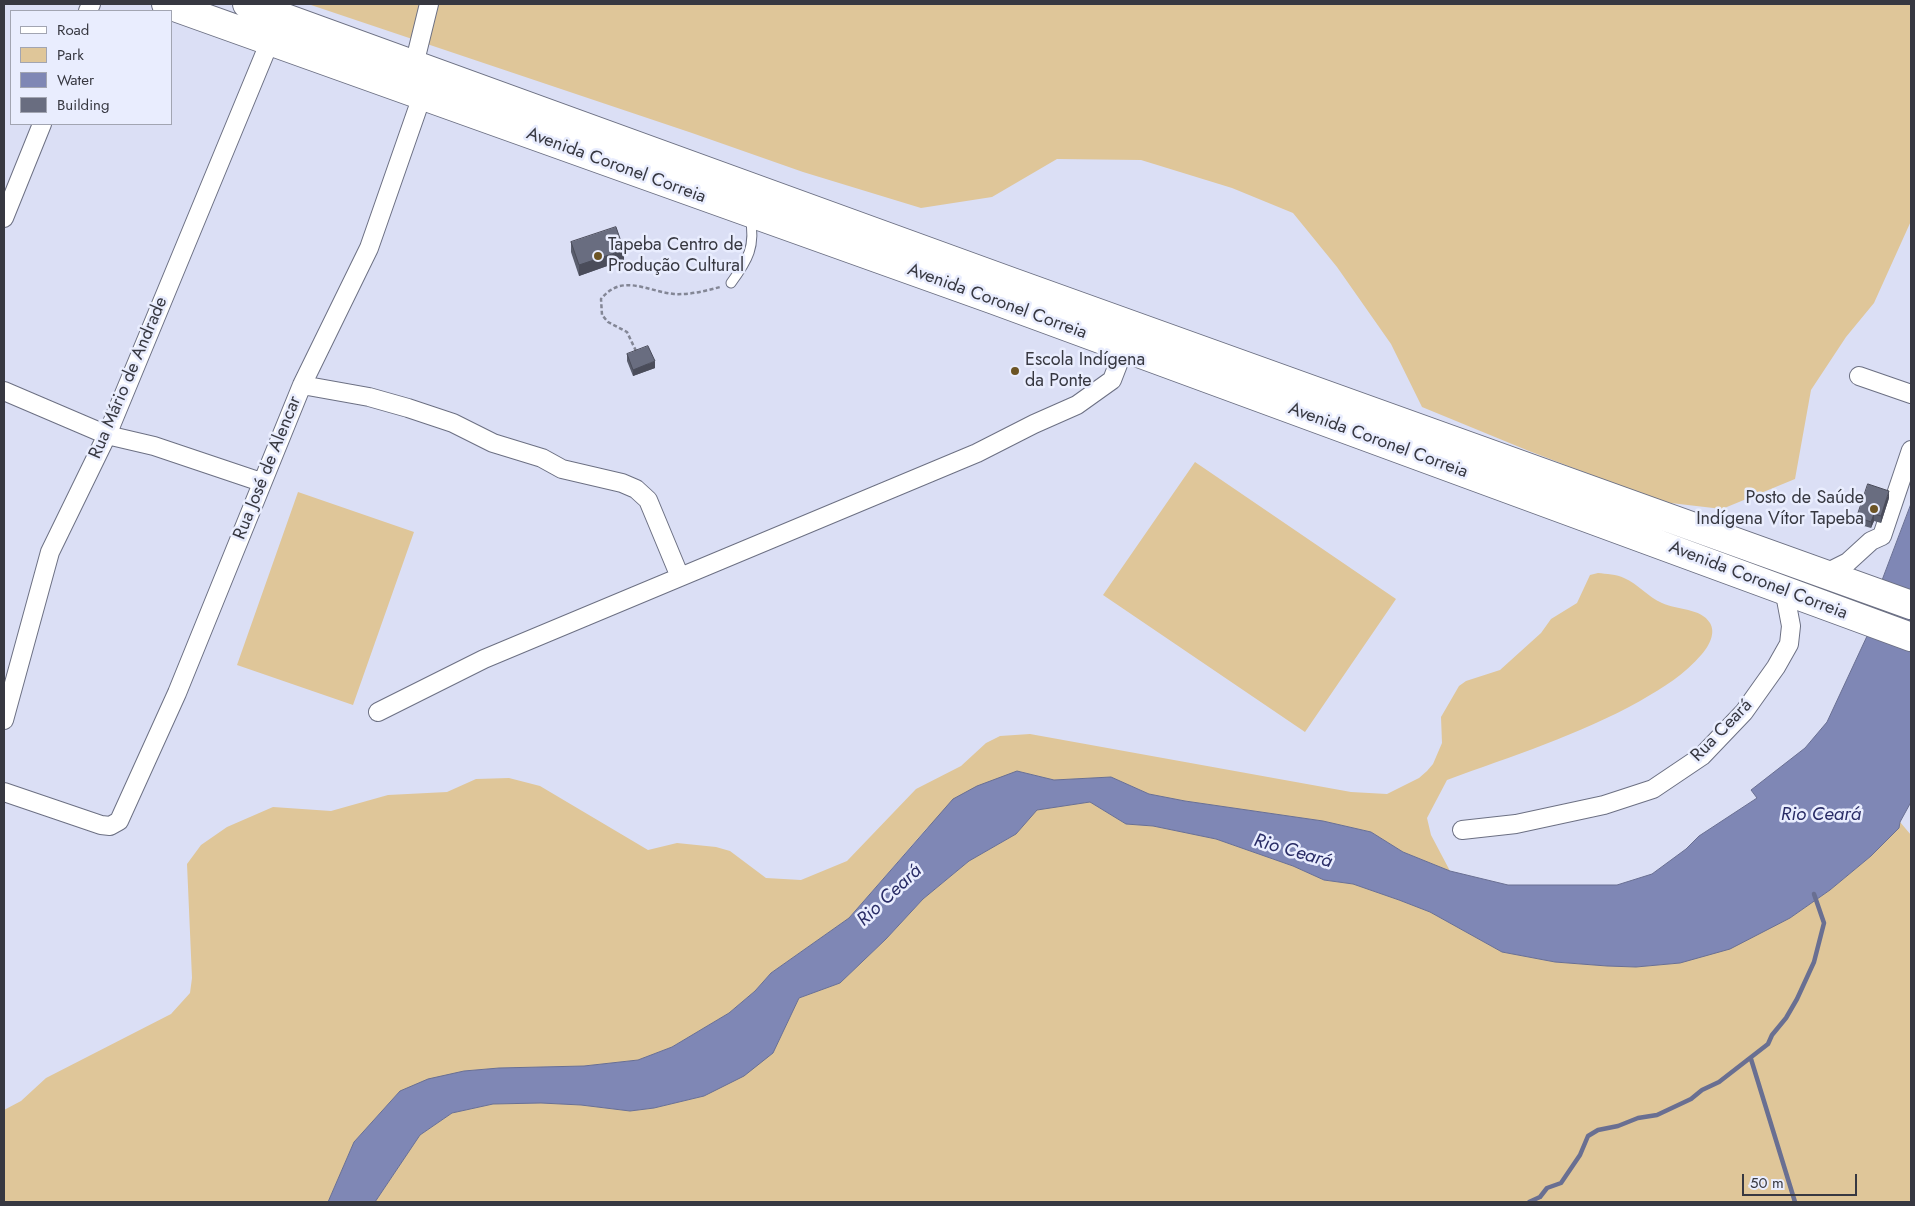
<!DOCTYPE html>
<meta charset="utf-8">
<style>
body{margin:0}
#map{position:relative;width:1915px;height:1206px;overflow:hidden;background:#dbdff5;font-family:Jost,sans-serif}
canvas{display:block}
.frame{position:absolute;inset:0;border:5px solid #373841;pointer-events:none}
.legend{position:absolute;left:10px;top:10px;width:162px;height:115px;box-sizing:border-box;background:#e9edfe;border:1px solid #a2a5b2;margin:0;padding:6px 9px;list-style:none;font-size:15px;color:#373841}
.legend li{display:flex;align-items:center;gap:10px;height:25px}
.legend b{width:25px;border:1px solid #a2a5b2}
.scale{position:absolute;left:1742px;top:1174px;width:115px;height:22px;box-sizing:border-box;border:2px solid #373841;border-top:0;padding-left:6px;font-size:15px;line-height:18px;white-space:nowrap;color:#373841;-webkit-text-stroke:4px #e9edfe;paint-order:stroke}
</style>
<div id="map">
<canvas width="1915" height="1206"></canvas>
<div class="frame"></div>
<ul class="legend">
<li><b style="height:6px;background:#fff"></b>Road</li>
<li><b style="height:14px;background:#dfc699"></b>Park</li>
<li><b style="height:14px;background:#7f87b5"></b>Water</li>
<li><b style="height:14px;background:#696d80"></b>Building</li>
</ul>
<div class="scale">50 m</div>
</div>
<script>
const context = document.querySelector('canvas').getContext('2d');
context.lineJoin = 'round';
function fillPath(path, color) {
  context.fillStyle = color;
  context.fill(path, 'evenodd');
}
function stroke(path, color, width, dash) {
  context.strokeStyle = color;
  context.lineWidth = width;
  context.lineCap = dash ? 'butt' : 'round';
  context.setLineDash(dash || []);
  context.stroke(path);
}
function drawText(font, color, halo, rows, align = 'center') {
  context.font = font + ' Jost,sans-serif';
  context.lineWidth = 5;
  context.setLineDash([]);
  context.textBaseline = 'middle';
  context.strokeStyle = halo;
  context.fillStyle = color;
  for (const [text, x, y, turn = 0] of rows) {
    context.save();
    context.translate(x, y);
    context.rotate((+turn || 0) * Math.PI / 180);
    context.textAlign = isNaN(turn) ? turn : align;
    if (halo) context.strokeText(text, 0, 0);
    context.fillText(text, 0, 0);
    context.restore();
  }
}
const green = new Path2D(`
 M308,4H1911V221L1874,303L1846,337L1811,390L1795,479L1722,509L1662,502L1529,451L1422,407L1391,344L1337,267L1293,213L1232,188L1141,160L1057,159L992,197L921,208L803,172L692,133Z
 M1195,462L1396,599L1305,732L1103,595Z
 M298,492L414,532L353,705L237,665Z
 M1598,573C1606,574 1617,574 1624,578C1638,584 1648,597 1662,603C1677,610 1701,608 1710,623C1716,633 1709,646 1702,654C1684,675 1664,687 1640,701C1579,735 1512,756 1447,780L1427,818L1431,835L1450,871L1403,852L1371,832L1323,821L1185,801L1149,794L1111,777L1054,780L1017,771L927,828L849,918L771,973L755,991L729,1013L672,1047L638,1060L584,1066L499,1068L464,1071L400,1091L354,1142L328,1202H4V1110L21,1101L46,1078L171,1014L190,993L192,978L187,864L201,845L227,827L273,807L331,811L388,795L447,792L476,779L509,778L540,786L648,850L677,843L716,847L730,851L766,878L801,880L847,861L916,789L961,766L986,743L1000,736L1030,734L1351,792L1387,794L1419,778L1427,771L1433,764L1442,743L1441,717L1459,686L1466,681L1500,670L1541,633L1551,619L1577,603L1590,575Z
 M1090,802L1126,824L1153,826L1216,839L1293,866L1324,880L1353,884L1399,900L1430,912L1502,952L1555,962L1607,966L1636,967L1680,963L1790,918L1830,890L1871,856L1899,828L1900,822L1911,835V1202H375L420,1135L452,1113L493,1104L541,1103L581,1105L630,1111L654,1108L704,1096L773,1053L799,998L840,983L886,939L923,899L969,861L1016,834L1036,810Z`);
const water = new Path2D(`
 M1911,504V802L1900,822L1899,828L1871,856L1830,890L1790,918L1730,949L1680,963L1636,967L1607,966L1555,962L1502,952L1430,912L1399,900L1353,884L1324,880L1293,866L1216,839L1153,826L1126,824L1090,802L1037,810L1016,834L969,861L923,899L886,939L840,983L799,998L773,1053L744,1076L704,1096L654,1108L630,1111L581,1105L541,1103L493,1104L452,1113L420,1135L375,1202H328L354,1142L400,1091L428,1079L464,1071L499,1068L584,1066L638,1060L672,1047L729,1013L755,991L771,973L849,918L953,799L977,786L1017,771L1054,780L1111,777L1149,794L1185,801L1323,821L1371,832L1403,852L1450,871L1508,885H1617L1652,874L1686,849L1699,836L1757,798L1751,790L1805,748L1827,722L1868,634L1881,583Z`);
const stream = new Path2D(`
 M1751,1059L1795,1202
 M1529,1202L1540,1197L1547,1188L1561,1183L1580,1155L1588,1136L1598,1130L1618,1126L1638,1118L1657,1115L1691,1099L1702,1090L1719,1082L1768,1044L1772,1035L1786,1018L1797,999L1814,962L1824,923L1814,894`);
const path = new Path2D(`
 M636,351L627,332L608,322L602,315L601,299C622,273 646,291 674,294C689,295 705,291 720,287`);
const service = new Path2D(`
 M731,283C748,260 756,246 750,217`);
const minor = new Path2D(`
 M88,11L91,4
 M414,65L429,4
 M4,218L42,124
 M1859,376L1911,394
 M302,385L369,397L408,408L453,423L493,443L542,458L562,469L622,483L636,489L648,500L680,577
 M4,391L107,435L154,446L261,482
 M1824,574L1848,562L1871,541L1882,536L1911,450
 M378,712L484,659L977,453L1034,424L1077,405L1112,380L1124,349
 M4,720L50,552L107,435L270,41
 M4,792L101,825L110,826L119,821L177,693L302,385L369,248L422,96
 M1462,830L1516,824L1604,805L1653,789L1702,756L1744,712L1776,667L1789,644L1791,626L1784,589`);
const trunk = new Path2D(`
 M166,4L994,300L1911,637
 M247,4L1012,282L1911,605`);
const wall = new Path2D(`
 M571,242L624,260L579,276L571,252Z
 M627,354L655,368L633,376L627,361Z
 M1889,498L1881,523L1874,521L1871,528L1857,524V517Z`);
const shadedWall = new Path2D(`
 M624,250V260L579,276V265Z
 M655,361V368L633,376V370Z
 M1889,491V498L1881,523V516Z
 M1874,514V521L1871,528V522Z`);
const building = new Path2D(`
 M616,227L624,250L579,265L571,242Z
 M648,346L655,361L633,370L627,354Z
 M1868,484L1889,491L1881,516L1874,514L1871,522L1857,517Z`);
const markers = [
 [598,256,5,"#6c5424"],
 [1015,371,5,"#6c5424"],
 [1874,509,5,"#6c5424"]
];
const streetNames = [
 ["Avenida Coronel Correia",616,166,20],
 ["Avenida Coronel Correia",997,302,20],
 ["Rua Mário de Andrade",129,378,-67],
 ["Avenida Coronel Correia",1378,441,20],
 ["Rua José de Alencar",268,468,-68],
 ["Avenida Coronel Correia",1758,581,21],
 ["Rua Ceará",1722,731,-46]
];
const poiNames = [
 ["Tapeba Centro de",608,246],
 ["Produção Cultural",608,267],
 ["Escola Indígena",1025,361],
 ["da Ponte",1025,382],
 ["Posto de Saúde",1864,499,"right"],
 ["Indígena Vítor Tapeba",1864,520,"right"]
];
const waterNames = [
 ["Rio Ceará",1821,815],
 ["Rio Ceará",1293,852,16],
 ["Rio Ceará",890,896,-43]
];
fillPath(green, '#dfc699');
fillPath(water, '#7f87b5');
stroke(water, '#696f92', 1);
stroke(stream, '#696f92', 4.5);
stroke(service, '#6c7083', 11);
stroke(minor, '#6c7083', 20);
stroke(trunk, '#6c7083', 30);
stroke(path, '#838695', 2.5, [4, 2.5]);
stroke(service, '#fff', 9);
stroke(minor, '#fff', 18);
stroke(trunk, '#fff', 28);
fillPath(wall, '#5a5e6e');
fillPath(shadedWall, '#4a4c5a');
fillPath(building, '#696d80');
stroke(building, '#4a4c5a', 1);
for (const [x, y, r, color] of markers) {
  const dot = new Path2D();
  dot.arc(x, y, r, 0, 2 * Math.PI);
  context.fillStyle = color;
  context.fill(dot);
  stroke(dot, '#e9edfe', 2);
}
drawText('18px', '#373841', '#e9edfe', streetNames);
drawText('18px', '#373841', '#e9edfe', poiNames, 'left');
drawText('italic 19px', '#292c66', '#e9edfe', waterNames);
</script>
